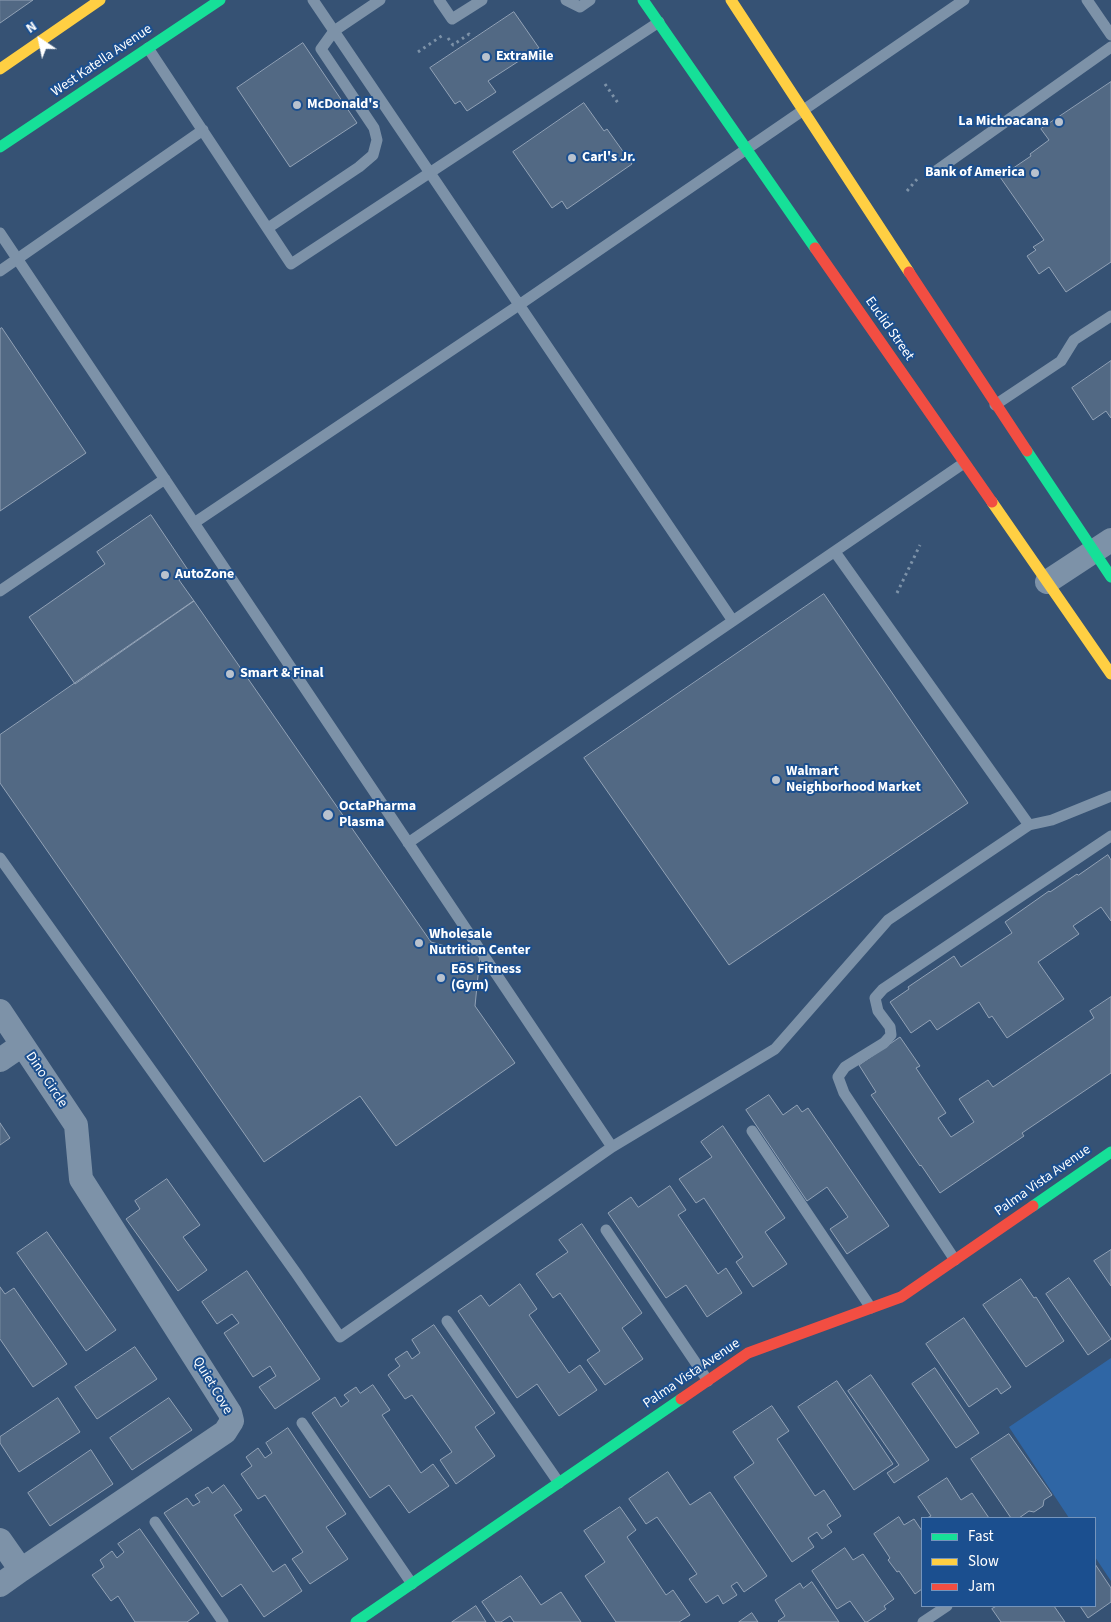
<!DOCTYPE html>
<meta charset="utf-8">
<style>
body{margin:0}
#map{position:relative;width:1111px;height:1622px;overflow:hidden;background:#365274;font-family:"Source Sans 3",sans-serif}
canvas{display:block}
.legend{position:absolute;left:921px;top:1517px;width:175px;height:90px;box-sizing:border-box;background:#1b4f8f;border:1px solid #7695bc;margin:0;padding:6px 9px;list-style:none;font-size:15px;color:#fff}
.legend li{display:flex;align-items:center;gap:10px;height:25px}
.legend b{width:25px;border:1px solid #7695bc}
.north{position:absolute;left:15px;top:15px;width:50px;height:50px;-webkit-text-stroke:4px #1b4f8f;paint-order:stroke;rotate:326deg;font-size:14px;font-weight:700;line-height:20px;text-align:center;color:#fff}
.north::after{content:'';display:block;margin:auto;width:18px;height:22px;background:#fff;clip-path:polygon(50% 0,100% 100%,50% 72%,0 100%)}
</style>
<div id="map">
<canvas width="1111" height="1622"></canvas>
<ul class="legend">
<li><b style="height:6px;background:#16e098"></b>Fast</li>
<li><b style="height:6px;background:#ffcf43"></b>Slow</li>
<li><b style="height:6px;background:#f24e42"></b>Jam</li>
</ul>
<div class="north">N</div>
</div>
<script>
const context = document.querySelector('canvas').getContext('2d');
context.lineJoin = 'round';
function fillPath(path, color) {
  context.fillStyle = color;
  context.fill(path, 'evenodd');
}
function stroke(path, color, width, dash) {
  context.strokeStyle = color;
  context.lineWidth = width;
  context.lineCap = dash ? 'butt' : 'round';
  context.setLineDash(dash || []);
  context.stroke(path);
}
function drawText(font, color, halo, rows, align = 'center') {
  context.font = font + ' "Source Sans 3",sans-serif';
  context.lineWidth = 4;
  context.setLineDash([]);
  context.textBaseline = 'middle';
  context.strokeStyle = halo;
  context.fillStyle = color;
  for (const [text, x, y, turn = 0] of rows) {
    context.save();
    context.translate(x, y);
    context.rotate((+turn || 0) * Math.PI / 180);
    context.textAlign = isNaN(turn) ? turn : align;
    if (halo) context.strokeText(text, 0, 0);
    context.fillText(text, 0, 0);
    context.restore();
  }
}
const green = new Path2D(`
 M1111,1358V1581L1095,1557V1518H1069L1009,1427Z`);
const building = new Path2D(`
 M0,0H33L0,23Z
 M514,12L539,48L488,81L496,92L467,111L460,101L455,104L430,68Z
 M303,43L357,123L290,167L237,88Z
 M1111,82V262L1066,292L1049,267L1039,274L1027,256L1036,250L1033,247L1044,240L1000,177L1031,156L1030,154L1049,140L1041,129Z
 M584,103L604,131L607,129L632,164L567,209L562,201L552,208L513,152Z
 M2,328L86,453L0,511V329Z
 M1111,361V418L1106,411L1093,420L1072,388Z
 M151,515L190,573L179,580L194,601L75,684L29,617L105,564L97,552Z
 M824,594L968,803L729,965L584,758Z
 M194,601L431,942L480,956L475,1006L515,1063L396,1146L360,1096L264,1162L0,783V735Z
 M1108,855L1111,860V921L1101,907L1073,926L1079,934L1038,962L1064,999L1007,1038L992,1016L989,1018L979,1002L937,1030L930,1020L911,1033L890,1002L909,989L908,987L954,956L961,967L1012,933L1005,922L1049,891L1050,892L1077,874L1078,875Z
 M1111,997V1073L1022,1133L1024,1136L940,1193L921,1165L920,1166L871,1095L876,1092L859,1065L900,1037L920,1066L916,1068L946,1113L938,1118L951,1137L974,1122L959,1099L988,1080L993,1087L1094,1018L1090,1011Z
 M769,1095L783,1115L797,1105L802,1112L808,1108L889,1226L847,1254L830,1229L848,1217L827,1187L807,1201L746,1110Z
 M0,1123L10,1138L0,1145Z
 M723,1126L785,1218L765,1232L787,1264L753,1287L736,1262L743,1257L704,1198L696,1203L679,1179L712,1157L701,1142Z
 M167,1179L200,1225L183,1237L207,1270L178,1291L126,1219L140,1209L135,1201Z
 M670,1186L686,1210L678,1215L718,1274L726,1268L742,1293L707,1317L686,1285L666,1298L608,1213L631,1197L638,1207Z
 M582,1224L642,1313L622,1328L643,1359L605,1385L587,1360L600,1351L560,1293L553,1298L536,1274L568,1252L559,1240Z
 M47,1232L116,1330L86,1351L17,1253Z
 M1111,1250V1286L1094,1261Z
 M247,1271L320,1379L275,1409L259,1387L276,1376L270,1366L253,1377L224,1333L239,1323L232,1314L217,1324L202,1302Z
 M1069,1278L1111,1339L1088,1355L1046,1294Z
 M1021,1279L1034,1298L1036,1297L1064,1341L1026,1367L983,1305Z
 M520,1284L537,1309L529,1315L569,1373L580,1365L597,1390L559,1416L537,1384L517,1398L458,1311L481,1295L489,1306Z
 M0,1287L5,1294L14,1288L67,1364L33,1387L0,1339Z
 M964,1318L1011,1387L1001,1394L997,1388L969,1407L926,1344Z
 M434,1325L495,1413L475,1427L495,1456L456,1484L440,1460L452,1452L412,1395L405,1399L388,1375L400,1366L395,1359L407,1351L412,1359L420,1353L412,1340Z
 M135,1347L157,1379L97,1419L75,1387Z
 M935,1368L979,1433L956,1448L912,1384Z
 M871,1375L929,1460L894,1483L887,1473L899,1465L848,1391Z
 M837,1381L893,1464L854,1490L798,1407Z
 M373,1385L390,1410L382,1415L421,1473L433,1464L449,1486L409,1513L389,1485L370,1498L312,1413L335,1397L341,1407L349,1401L344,1395L356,1387L360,1393Z
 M58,1398L80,1432L19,1472L0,1443V1437Z
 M169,1398L192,1430L132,1470L110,1438Z
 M772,1406L789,1431L777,1439L815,1496L824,1490L841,1516L827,1525L832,1532L822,1539L817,1532L808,1538L814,1547L792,1562L734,1477L754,1463L733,1432Z
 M288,1428L346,1514L326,1527L348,1559L310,1584L292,1559L303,1552L265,1495L258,1499L241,1474L252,1466L246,1457L258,1448L265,1458L272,1453L266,1443Z
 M1009,1434L1052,1495L1044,1500L1043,1506L1034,1512L1029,1511L1019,1518H1011L971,1459Z
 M91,1450L113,1484L50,1526L28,1493Z
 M668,1472L690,1505L710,1492L767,1576L744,1592L737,1582L731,1586L737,1595L723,1604L718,1595L706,1603L689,1579L697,1574L657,1517L646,1524L629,1499Z
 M947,1478L961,1500L972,1493L989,1518H927L931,1516L918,1497Z
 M224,1485L242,1510L234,1515L273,1572L285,1564L302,1591L264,1617L241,1584L222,1597L164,1513L187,1498L193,1506L200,1502L195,1495L208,1487L212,1493Z
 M620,1507L636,1530L627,1537L666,1595L673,1590L690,1615L679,1622H616L585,1576L605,1562L584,1531Z
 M899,1517L904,1525L914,1519L922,1531V1589L915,1594L899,1571L897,1572L888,1560L890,1558L874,1534Z
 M140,1529L199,1613L187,1622H135L118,1596L111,1601L92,1575L104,1567L100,1560L112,1551L117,1558L124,1552L118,1544Z
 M845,1548L853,1560L863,1554L894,1599L884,1606L886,1609L867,1622H865L850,1601L837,1609L812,1571Z
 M1095,1564L1111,1588V1602L1088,1618L1080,1606H1095Z
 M521,1576L541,1605L561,1592L581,1622H514L510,1616L501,1622H496L482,1602Z
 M812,1582L839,1622H779L778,1621L785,1616L775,1600L800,1583L803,1588Z
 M476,1606L486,1622H452Z
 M997,1606H1054L1065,1622H1001L992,1609Z
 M752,1613L758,1622H739Z`);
const path = new Path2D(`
 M448,38L453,45L469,34L470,36
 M418,52L443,35
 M605,84L618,103
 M907,191L918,178
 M897,593L920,545`);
const lane = new Path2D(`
 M313,0L733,621
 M439,0L452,19L482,0
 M566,0L580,7L590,0
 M1087,0L1111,35
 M148,48L291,264L659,22
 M936,171L1111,47
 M268,228L359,167L373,155L377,140L374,128L321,49L334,31L380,0
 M0,233L612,1147
 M0,271L203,130
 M995,405L1061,361L1074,340L1111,316
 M194,523L519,305L964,0
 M835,552L1029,825
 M0,591L165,479
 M408,843L964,463
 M0,858L296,1273L340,1337L612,1147L775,1049L888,920L1029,825L1052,820L1111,796
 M752,1131L871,1308
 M606,1230L708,1381
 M955,1260L844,1093L838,1077L845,1067L884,1043L891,1035L890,1027L878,1011L875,998L883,989L1111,836
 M447,1321L559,1483
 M302,1423L412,1584
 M155,1522L223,1622
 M923,1622L947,1606`);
const street = new Path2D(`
 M1047,582L1111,540
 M0,1011L76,1125L81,1179L230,1413L232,1421L225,1432L21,1570
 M0,1060L22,1045
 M0,1540L21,1570L0,1585`);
const fast = new Path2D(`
 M643,0L815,248
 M0,147L220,0
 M1027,451L1111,577
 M1033,1206L1111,1152
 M356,1622L681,1399`);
const slow = new Path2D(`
 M731,0L909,272
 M0,69L100,0
 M992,502L1111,674`);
const jam = new Path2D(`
 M815,248L992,502
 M909,272L1027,451
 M681,1399L748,1353L901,1297L1033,1206`);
const markers = [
 [486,57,5,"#b9c2ce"],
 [297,105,5,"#b9c2ce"],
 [1059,122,5,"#b9c2ce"],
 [572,158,5,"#b9c2ce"],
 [1035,173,5,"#b9c2ce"],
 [165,575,5,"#b9c2ce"],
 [230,674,5,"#b9c2ce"],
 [776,780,5,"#b9c2ce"],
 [328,815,6,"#b9c2ce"],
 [419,943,5,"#b9c2ce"],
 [441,978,5,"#b9c2ce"]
];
const poiNames = [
 ["ExtraMile",496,57],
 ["McDonald's",307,105],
 ["La Michoacana",1049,122,"right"],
 ["Carl's Jr.",582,158],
 ["Bank of America",1025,173,"right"],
 ["AutoZone",175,575],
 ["Smart & Final",240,674],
 ["Walmart",786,772],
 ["Neighborhood Market",786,788],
 ["OctaPharma",339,807],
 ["Plasma",339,823],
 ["Wholesale",429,935],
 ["Nutrition Center",429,951],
 ["EōS Fitness",451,970],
 ["(Gym)",451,986]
];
const streetNames = [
 ["West Katella Avenue",102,61,-34],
 ["Euclid Street",889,329,55],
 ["Dino Circle",46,1080,56],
 ["Palma Vista Avenue",1043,1181,-35],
 ["Palma Vista Avenue",692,1374,-34],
 ["Quiet Cove",212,1386,59]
];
fillPath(green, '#2f66a5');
fillPath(building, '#526984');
stroke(building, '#92a2b6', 1);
stroke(path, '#7d92a8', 3, [2.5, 4]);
stroke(lane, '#7d92a8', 11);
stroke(street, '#7d92a8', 24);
stroke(fast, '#16e098', 11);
stroke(slow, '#ffcf43', 11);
stroke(jam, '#f24e42', 11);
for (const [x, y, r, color] of markers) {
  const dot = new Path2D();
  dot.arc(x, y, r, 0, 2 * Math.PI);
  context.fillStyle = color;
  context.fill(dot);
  stroke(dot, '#1b4f8f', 2);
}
drawText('bold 14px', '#fff', '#1b4f8f', poiNames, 'left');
drawText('14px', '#fff', '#1b4f8f', streetNames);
</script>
